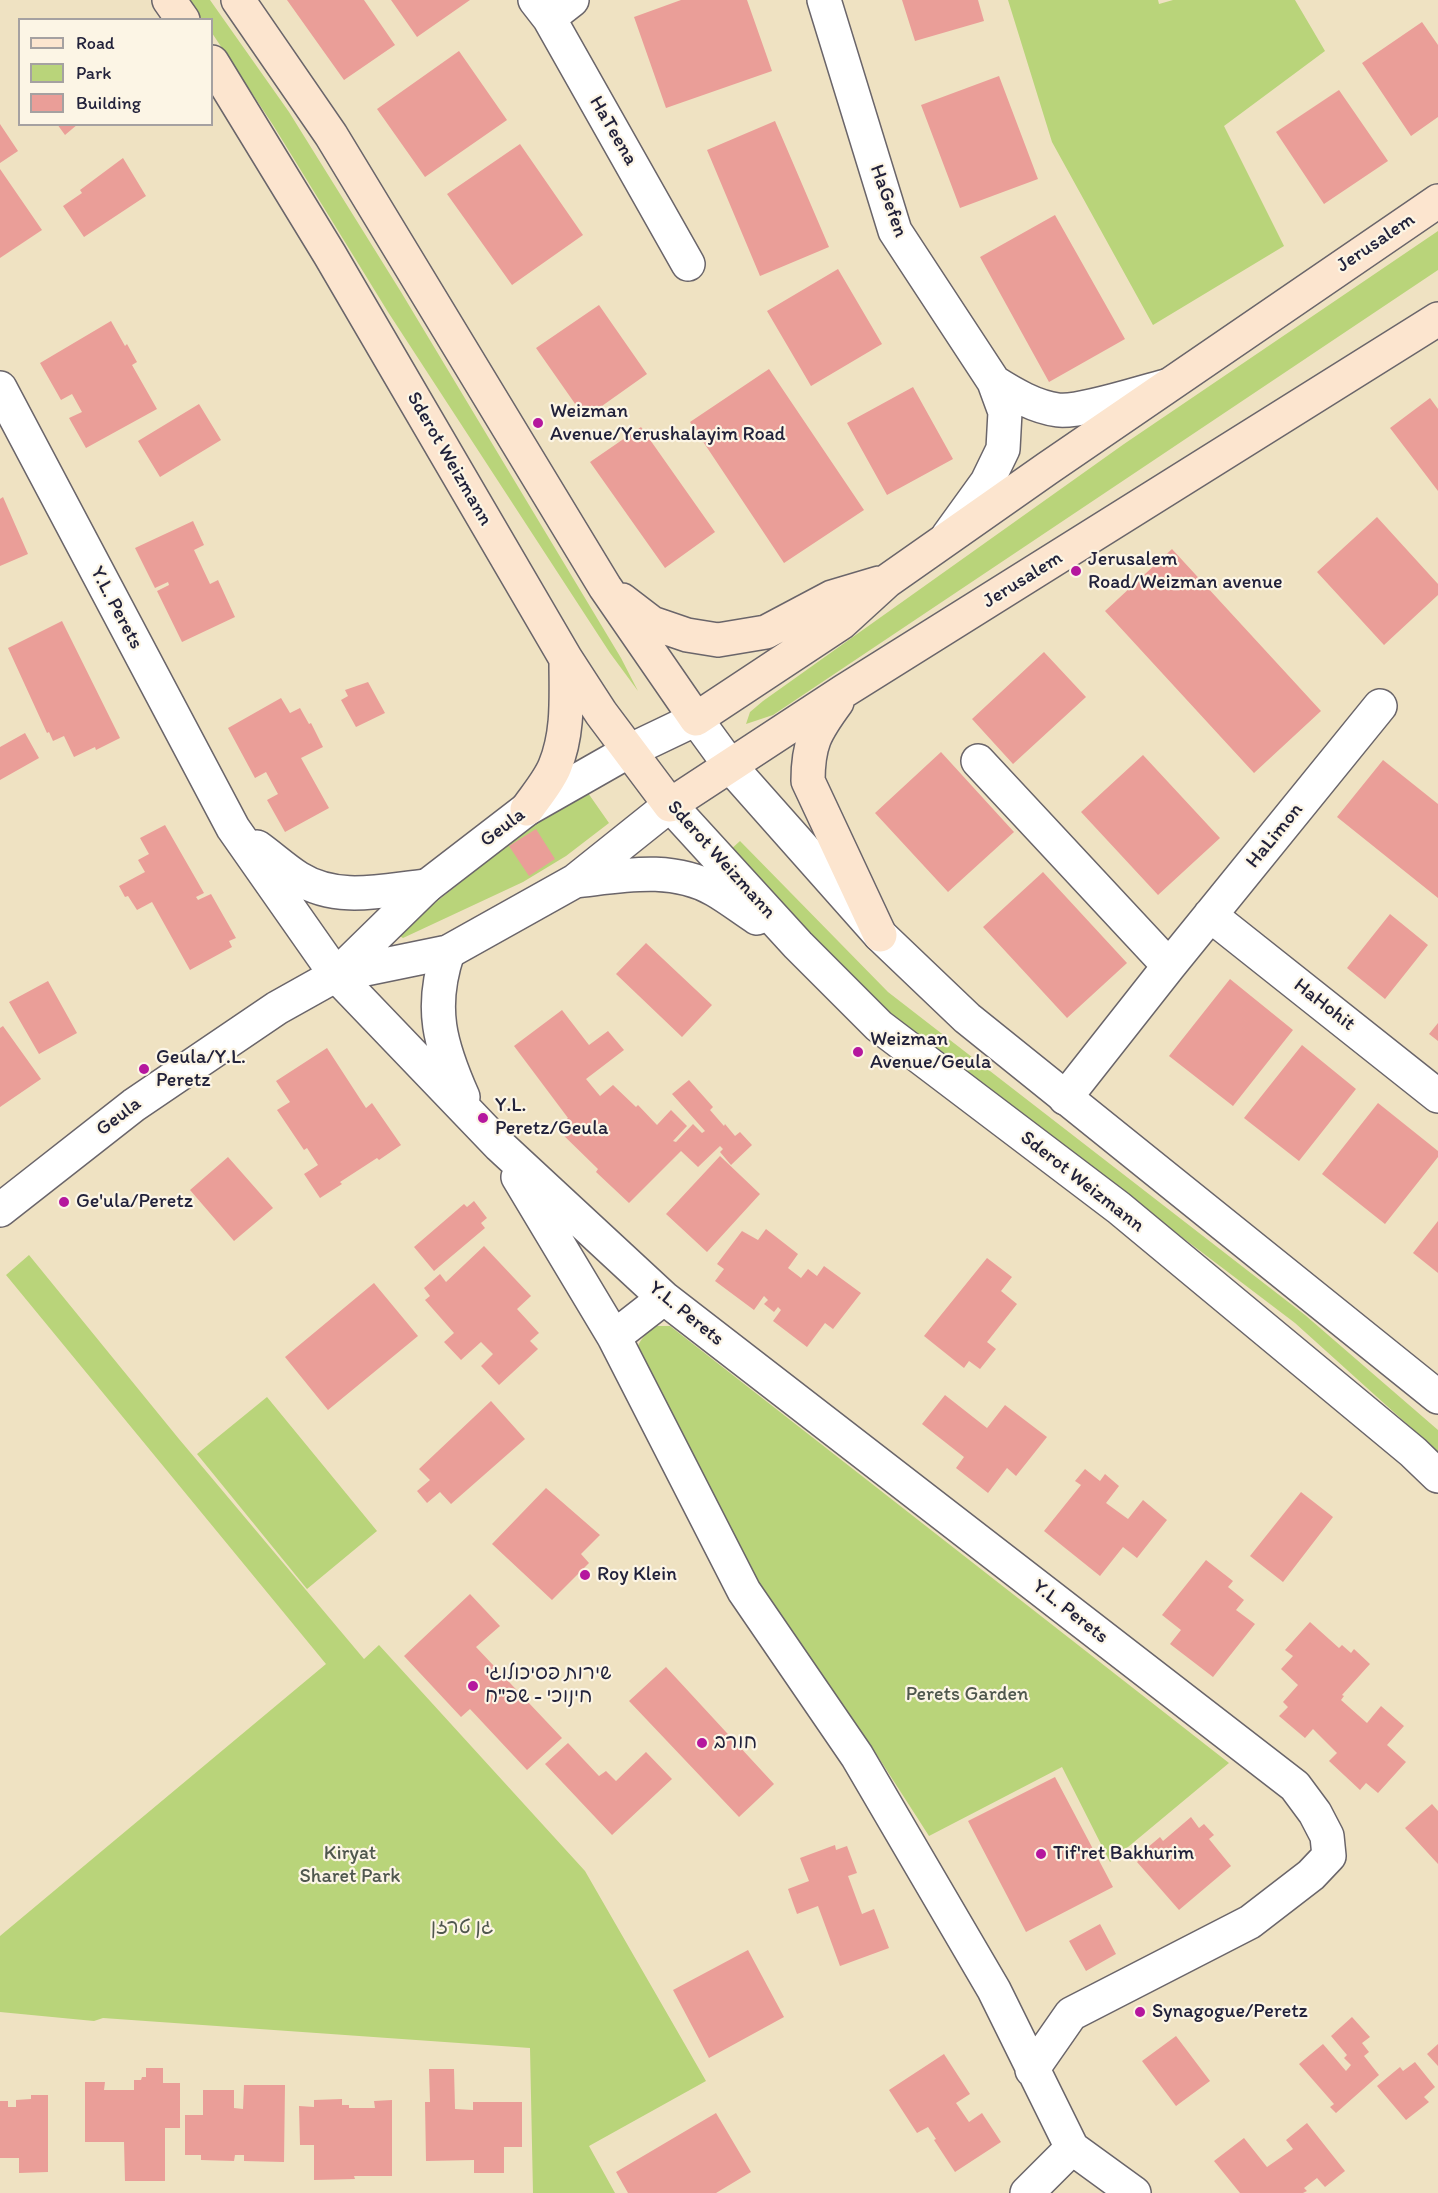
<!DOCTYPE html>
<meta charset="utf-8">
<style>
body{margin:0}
#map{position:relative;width:1438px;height:2193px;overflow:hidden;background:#efe2c2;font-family:Itim,sans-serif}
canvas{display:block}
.legend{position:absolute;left:18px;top:18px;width:195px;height:108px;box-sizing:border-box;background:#fcf5e5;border:2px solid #a5a1a1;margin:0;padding:8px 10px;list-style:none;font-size:18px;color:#22223b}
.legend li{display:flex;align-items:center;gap:12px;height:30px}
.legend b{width:30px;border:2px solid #a5a1a1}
</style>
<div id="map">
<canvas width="1438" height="2193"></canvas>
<ul class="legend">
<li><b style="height:8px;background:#fce5cf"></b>Road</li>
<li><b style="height:16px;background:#b9d47a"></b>Park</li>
<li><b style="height:16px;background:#ea9e98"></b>Building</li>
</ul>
</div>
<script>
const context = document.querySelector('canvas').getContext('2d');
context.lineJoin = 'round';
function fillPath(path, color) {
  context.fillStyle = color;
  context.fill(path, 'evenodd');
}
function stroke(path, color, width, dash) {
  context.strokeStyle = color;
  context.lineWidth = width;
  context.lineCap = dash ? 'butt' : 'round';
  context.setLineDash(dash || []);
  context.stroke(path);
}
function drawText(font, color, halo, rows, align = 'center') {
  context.font = font + ' Itim,"Playpen Sans Hebrew",sans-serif';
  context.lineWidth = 4.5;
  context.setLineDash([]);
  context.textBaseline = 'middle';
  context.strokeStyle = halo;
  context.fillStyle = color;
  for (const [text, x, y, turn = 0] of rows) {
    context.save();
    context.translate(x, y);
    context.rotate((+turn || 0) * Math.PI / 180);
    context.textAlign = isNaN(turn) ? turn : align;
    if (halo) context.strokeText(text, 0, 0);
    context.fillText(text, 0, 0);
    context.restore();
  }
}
const green = new Path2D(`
 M189,0H210L289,112L401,292L621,658L638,691L610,653L388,312L273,125L212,33V20L202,19Z
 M1008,0H1158L1159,4L1173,0H1295L1325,51L1224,126L1284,246L1153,325L1052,142Z
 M1438,231V270L773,715L746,724L750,712L763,701L1124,444Z
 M588,793L609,823L566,856L523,882L403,938L396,934L540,819Z
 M740,841L888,992L1305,1315L1438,1430V1452L1295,1323L863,995L729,851Z
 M29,1255L179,1439L364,1659L379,1645L585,1871L706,2081L589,2146L615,2193H533L530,2048L103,2018L94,2021L0,2012V1936L326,1664L6,1275Z
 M657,1326H670L1229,1763L1110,1862L1062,1767L929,1836L875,1752L756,1585L634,1355C639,1341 644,1334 657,1326Z
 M267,1397L377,1531L307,1589L197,1454Z`);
const building = new Path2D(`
 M287,0H364L395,45L344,80Z
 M391,0H470L417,37Z
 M681,0H747L772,71L666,108L634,17Z
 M902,0H978L984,21L915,41Z
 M1422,22L1438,45V117L1411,136L1362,63Z
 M459,51L507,120L425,177L377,109Z
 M999,76L1038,179L960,208L921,105Z
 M1339,90L1388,161L1324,204L1276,132Z
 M775,121L829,247L760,276L707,150Z
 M0,124L18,151L0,163Z
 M57,124H78L65,135Z
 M520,144L583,235L512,285L447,194Z
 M123,158L146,196L84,237L63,206L82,193L80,190Z
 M0,169L42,230L0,258Z
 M1055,215L1125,339L1049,382L980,257Z
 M838,269L882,344L811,386L767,311Z
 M599,305L647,374L585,418L536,348Z
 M111,321L125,346L127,344L137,362L132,365L157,409L86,448L69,418L82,412L72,394L61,400L40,363Z
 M769,369L864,510L784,563L690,422Z
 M913,387L953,459L887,495L847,423Z
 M1430,398L1438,409V491L1390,428Z
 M199,404L221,440L160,477L138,441Z
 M641,427L715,532L665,568L590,462Z
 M3,497L28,554L0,566V499Z
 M1377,517L1438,584V595L1384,645L1317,572Z
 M193,521L204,545L194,550L210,584L218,580L235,617L182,642L157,591L169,585L168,582L155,588L135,548Z
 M1172,549L1321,711L1254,773L1105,611Z
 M62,621L120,738L96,750L95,747L74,757L64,736L53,741L49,732L47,733L8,648Z
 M1044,652L1086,697L1013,764L972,719Z
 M368,682L385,713L356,727L341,700L348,696L345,690Z
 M281,698L290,713L300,708L309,724L311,723L323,747L301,758L329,808L285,832L267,800L278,794L266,772L255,778L228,728Z
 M25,733L39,758L0,780V747Z
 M941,752L1014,832L948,892L875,813Z
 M1143,755L1220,838L1158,895L1081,812Z
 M1383,760L1438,804V898L1337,817Z
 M165,825L204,893L196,897L198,900L211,894L236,938L229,941L232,947L190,970L152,902L137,910L128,896L125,897L119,886L145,872L138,860L149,854L140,838Z
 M536,829L555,859L529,876L509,846Z
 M1043,872L1127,963L1067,1018L983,927Z
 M1390,914L1428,945L1385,999L1347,968Z
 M646,943L712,1005L682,1037L616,974Z
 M1230,979L1293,1030L1233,1106L1169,1056Z
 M48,981L77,1033L39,1054L9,1002Z
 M562,1010L589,1045L608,1031L624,1050L586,1079L600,1096L613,1085L636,1107L638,1105L657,1125L671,1110L687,1126L673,1141L676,1142L693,1124L702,1133L705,1131L672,1094L689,1080L713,1107L710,1110L724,1126L725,1124L735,1136L740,1132L752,1145L731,1165L720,1152L723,1149L720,1146L698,1167L681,1151L629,1203L596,1172L598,1169L556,1128L568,1118L514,1046Z
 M1438,1023V1041L1429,1034Z
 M3,1026L41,1079L0,1107V1028Z
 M1302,1045L1356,1089L1299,1161L1244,1118Z
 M327,1048L366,1108L372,1103L401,1145L379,1160L377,1158L340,1182L342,1184L320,1198L304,1174L318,1165L307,1148L304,1150L277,1110L290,1102L276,1081Z
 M1378,1103L1438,1151V1157L1385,1224L1322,1174Z
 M720,1156L760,1194L707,1252L666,1214Z
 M228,1157L273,1208L234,1241L190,1190Z
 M474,1201L487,1218L481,1223L485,1228L434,1271L414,1247L464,1204L467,1207Z
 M1438,1221V1273L1413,1253Z
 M766,1229L798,1254L788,1268L801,1278L808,1269L817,1276L824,1266L861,1293L833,1329L825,1323L807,1347L773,1321L781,1310L778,1307L774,1312L764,1304L768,1300L764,1296L754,1310L715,1281L724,1269L717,1264L742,1231L758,1240Z
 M484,1246L531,1296L517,1309L539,1333L530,1341L538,1349L499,1385L481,1366L493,1354L481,1342L461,1360L444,1342L454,1333L425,1300L430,1296L424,1288L440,1274L446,1282Z
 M987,1258L1012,1277L1001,1291L1017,1304L987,1342L996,1349L980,1369L969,1361L964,1368L924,1336Z
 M374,1283L418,1336L328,1410L285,1357Z
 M945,1395L987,1428L1005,1405L1047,1437L1016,1476L1007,1468L988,1493L956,1468L964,1457L922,1424Z
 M491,1401L525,1439L451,1504L440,1492L427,1503L417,1491L430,1480L419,1469Z
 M1085,1469L1100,1481L1105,1474L1119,1486L1106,1503L1128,1519L1143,1500L1167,1520L1137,1558L1123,1547L1100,1576L1044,1531L1081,1485L1075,1481Z
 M546,1488L600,1535L581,1554L589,1563L552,1600L492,1544Z
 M1301,1492L1333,1517L1283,1582L1250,1556Z
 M1206,1560L1233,1581L1228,1587L1244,1600L1236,1610L1255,1624L1213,1677L1170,1644L1181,1630L1162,1615Z
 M470,1594L500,1626L476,1647L562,1738L527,1770L470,1709L461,1717L404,1656Z
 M1310,1622L1339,1648L1342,1645L1351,1653L1354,1649L1370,1664L1342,1695L1344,1696L1341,1700L1367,1723L1381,1706L1404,1726L1387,1745L1406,1762L1378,1793L1366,1783L1360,1790L1329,1761L1337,1753L1313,1729L1305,1738L1279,1716L1288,1707L1283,1702L1298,1685L1281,1669L1293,1656L1285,1650Z
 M666,1667L774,1784L739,1817L629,1701Z
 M568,1743L599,1776L606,1771L616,1781L646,1752L672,1779L612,1835L545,1764Z
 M1055,1777L1113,1887L1026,1932L968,1821Z
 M1432,1804L1438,1811V1864L1405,1828Z
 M1191,1817L1199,1828L1204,1824L1214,1835L1209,1839L1231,1866L1179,1910L1137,1862L1150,1851L1147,1848L1160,1837L1163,1841Z
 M835,1845L836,1850L847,1846L857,1873L848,1876L862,1914L874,1909L889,1948L840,1966L818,1906L797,1914L788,1889L809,1881L800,1858Z
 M1100,1924L1116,1954L1086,1971L1069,1941Z
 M748,1950L784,2017L709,2058L673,1990Z
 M1352,2017L1370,2037L1362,2043L1369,2052L1364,2056L1379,2075L1336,2113L1330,2107L1334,2104L1299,2064L1323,2044L1346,2071L1351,2065L1344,2058L1347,2055L1331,2036Z
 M1176,2036L1210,2081L1176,2106L1142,2061Z
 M1438,2044V2066L1427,2054Z
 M944,2054L970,2094L956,2103L969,2122L982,2113L1001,2142L955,2172L934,2140L936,2139L928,2127L917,2133L889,2090Z
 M1415,2062L1435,2087L1424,2097L1429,2102L1406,2120L1377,2086L1400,2067L1403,2071Z
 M146,2068H163V2083H180V2128H165V2181H125L124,2142H85V2082H105L104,2090H134V2080H141L142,2077H146Z
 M429,2069H454L455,2109L473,2110V2102H522V2147H504V2173H474V2160L426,2161L425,2102H430Z
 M244,2085H285L284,2162L244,2161V2155H235L234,2161L201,2160V2155H185V2115H203V2090H234V2108L243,2109Z
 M31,2095H48V2172L19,2173V2158H0V2101H8V2107H16V2100L31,2099Z
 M342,2099V2105H349V2108H375L374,2101L392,2100V2176H354L355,2179L314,2180V2145H300L299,2106L314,2107V2100Z
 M716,2113L751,2172L716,2193H628L616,2172Z
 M1307,2123L1345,2171L1325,2187L1317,2178L1304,2188L1307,2191L1303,2193H1240L1214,2161L1244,2138L1267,2167L1293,2149L1286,2140Z`);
const minor = new Path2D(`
 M535,0L549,18L688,264
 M549,18L572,0
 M0,388L233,828L336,975L500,1146L664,1298L1295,1786L1315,1813L1327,1836L1329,1856L1311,1875L1250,1922L1071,2014L1032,2070
 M978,761L1169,966
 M257,847C271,857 284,869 298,878C338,903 384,890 427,886
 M1210,915L1438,1096
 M448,952C429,1008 440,1045 463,1097
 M1065,1098L1169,966L1380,706
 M518,1177L614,1337L744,1591L857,1756L994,1990L1072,2148L1134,2193
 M614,1337L664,1298
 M1027,2193L1072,2148`);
const tertiary = new Path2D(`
 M824,0L895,231L994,382L1005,412L1003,449L987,482L948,536
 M994,382C1013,394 1035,407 1058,410C1079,413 1142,392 1166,386
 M575,881C621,876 672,865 715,890C729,898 743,909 757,918
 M336,975L448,952L575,881L670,805L798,945L879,1026L1119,1208L1413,1452L1438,1476
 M0,1210L134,1105L277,1008L336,975L427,886L527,809L629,751L696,719L731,767L880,935L967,1018L1438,1397`);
const secondary = new Path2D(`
 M169,0L183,20
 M238,0L331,135L605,587L696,719L841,623L887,581L1048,468L1438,201
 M212,62L330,255L566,659L601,713L670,805L844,691L1438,319
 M622,600L652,623L687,635L718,640L766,632L832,597L879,583
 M837,702C815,732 808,744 808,781L880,935
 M527,809C536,796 549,781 555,766C569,732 566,695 566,659`);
const markers = [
 [538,423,6,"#b5179e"],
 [1076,571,6,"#b5179e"],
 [858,1052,6,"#b5179e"],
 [144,1069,6,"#b5179e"],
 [483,1118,6,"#b5179e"],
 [64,1202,6,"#b5179e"],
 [585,1575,6,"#b5179e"],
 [473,1686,6,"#b5179e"],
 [702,1743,6,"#b5179e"],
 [1041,1854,6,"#b5179e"],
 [1140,2012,6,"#b5179e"]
];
const streetNames = [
 ["HaTeena",613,131,60],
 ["HaGefen",888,201,70],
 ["Jerusalem",1376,243,-34],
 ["Sderot Weizmann",449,459,60],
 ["Jerusalem",1023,580,-32],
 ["Y.L. Perets",116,608,62],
 ["Geula",503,828,-37],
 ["HaLimon",1275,836,-51],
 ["Sderot Weizmann",721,860,48],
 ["HaHohit",1324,1005,38],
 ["Geula",119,1117,-37],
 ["Sderot Weizmann",1082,1182,38],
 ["Y.L. Perets",686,1314,39],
 ["Y.L. Perets",1070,1612,38]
];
const poiNames = [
 ["Weizman",550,412],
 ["Avenue/Yerushalayim Road",550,435],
 ["Jerusalem",1088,560],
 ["Road/Weizman avenue",1088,583],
 ["Weizman",870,1040],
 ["Avenue/Geula",870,1063],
 ["Geula/Y.L.",156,1058],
 ["Peretz",156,1081],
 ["Y.L.",495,1106],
 ["Peretz/Geula",495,1129],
 ["Ge'ula/Peretz",76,1202],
 ["Roy Klein",597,1575],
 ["שירות פסיכולוגי",485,1674],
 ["חינוכי - שפ\"ח",485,1697],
 ["חורב",714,1743],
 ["Tif'ret Bakhurim",1053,1854],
 ["Synagogue/Peretz",1152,2012]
];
const parkNames = [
 ["Perets Garden",967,1695],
 ["Kiryat",350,1854],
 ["Sharet Park",350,1877],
 ["גן טרזן",462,1928]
];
fillPath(green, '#b9d47a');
fillPath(building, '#ea9e98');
stroke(minor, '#6a656a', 36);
stroke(tertiary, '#6a656a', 36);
stroke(secondary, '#6a656a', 36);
stroke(minor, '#fff', 33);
stroke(tertiary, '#fff', 33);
stroke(secondary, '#fce5cf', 33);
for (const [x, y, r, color] of markers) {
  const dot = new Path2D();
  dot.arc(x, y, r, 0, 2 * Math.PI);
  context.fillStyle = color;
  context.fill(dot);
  stroke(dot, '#fcf5e5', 2);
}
drawText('20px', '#22223b', '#fcf5e5', streetNames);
drawText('20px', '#22223b', '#fcf5e5', poiNames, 'left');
drawText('20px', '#4f574e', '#fcf5e5', parkNames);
</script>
